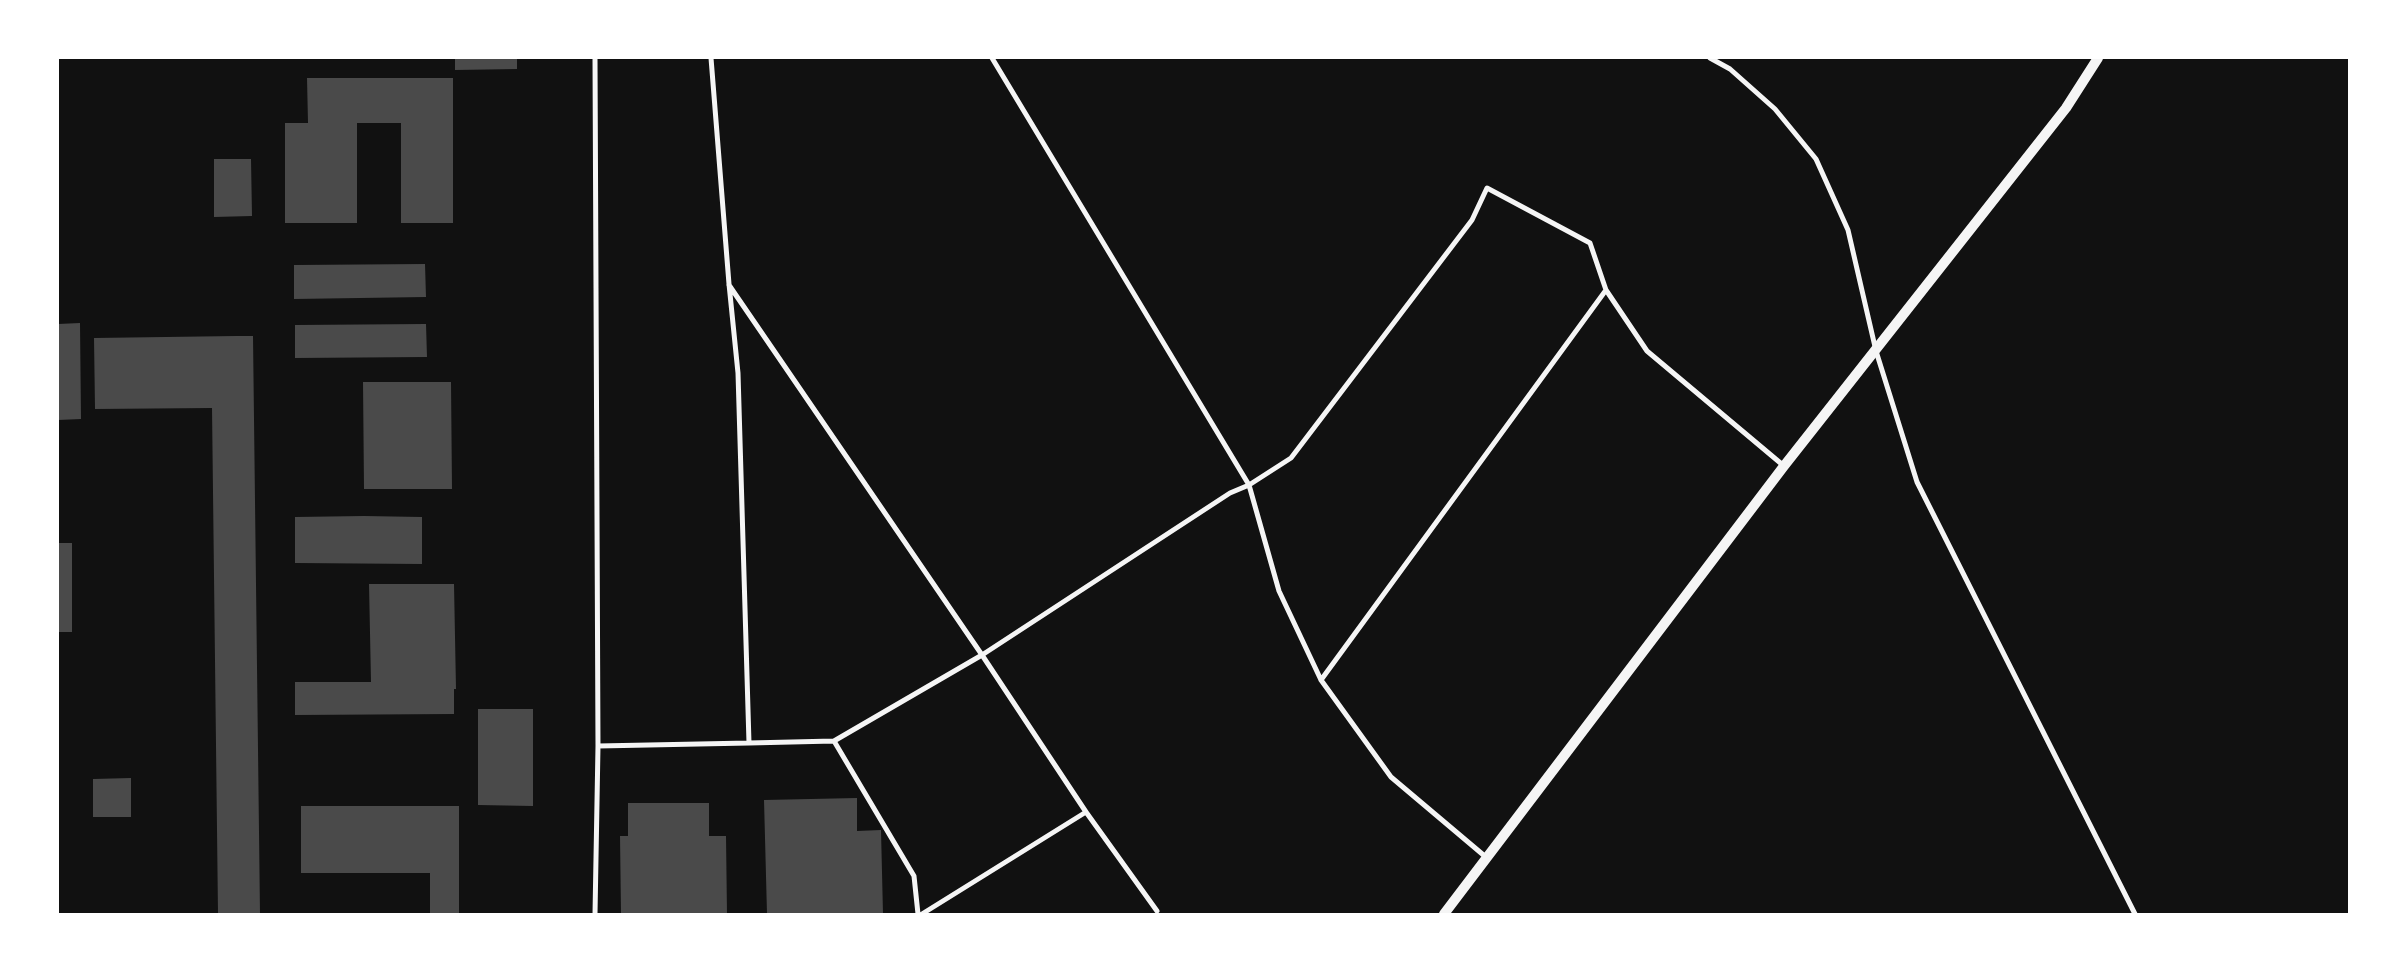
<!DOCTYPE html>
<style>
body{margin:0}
#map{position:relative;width:2407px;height:972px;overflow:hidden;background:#111;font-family:"IBM Plex Serif",serif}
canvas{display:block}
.frame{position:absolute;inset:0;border:59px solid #fff;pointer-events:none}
</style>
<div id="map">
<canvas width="2407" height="972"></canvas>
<div class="frame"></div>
</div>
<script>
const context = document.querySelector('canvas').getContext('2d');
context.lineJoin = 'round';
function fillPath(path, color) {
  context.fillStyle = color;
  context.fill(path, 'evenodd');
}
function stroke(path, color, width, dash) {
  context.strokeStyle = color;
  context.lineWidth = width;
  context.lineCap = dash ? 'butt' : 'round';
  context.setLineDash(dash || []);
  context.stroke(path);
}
const building = new Path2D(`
 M455,58H517V69L455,70Z
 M307,78H453V223H401V123H357V223H285V123H308Z
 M214,159H251L252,216L214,217Z
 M425,264L426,297L294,299V265Z
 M80,323L81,419L58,420V324Z
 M426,324L427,357L295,358V325Z
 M236,336H253L260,914H218L212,408L95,409L94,338Z
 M363,382H451L452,489H364Z
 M364,516L422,517V564L295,563V517Z
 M58,543H72V632H58Z
 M369,584H454L456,689H454V714L295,715V682H371Z
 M478,709H533V806L478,805Z
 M131,778V817H93V779Z
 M857,798V831L881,830L883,914H767L764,800Z
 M628,803H709V836H726L727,914H621L620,836H628Z
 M301,806H459V914H430V873H301Z`);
const minor = new Path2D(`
 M711,58L729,284L738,373L749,743L834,741L914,876L918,914
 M992,58L1249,485L1279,591L1321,680L1391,777L1487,858
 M1710,58L1730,69L1775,109L1816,159L1848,230L1876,351L1917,482L2135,914
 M729,285L982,655L1086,812L922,914
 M1321,680L1606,290
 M834,741L982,655L1230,493L1249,485L1291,458L1472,220L1487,188L1590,243L1606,290L1647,351L1784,466
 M598,746L749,743
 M1086,812L1157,911
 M595,914L598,746L595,58`);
const secondary = new Path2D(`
 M1444,914L1784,466L2066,108L2098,58`);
fillPath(building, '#4a4a4a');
stroke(minor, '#f5f5f5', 5);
stroke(secondary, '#f5f5f5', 10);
</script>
